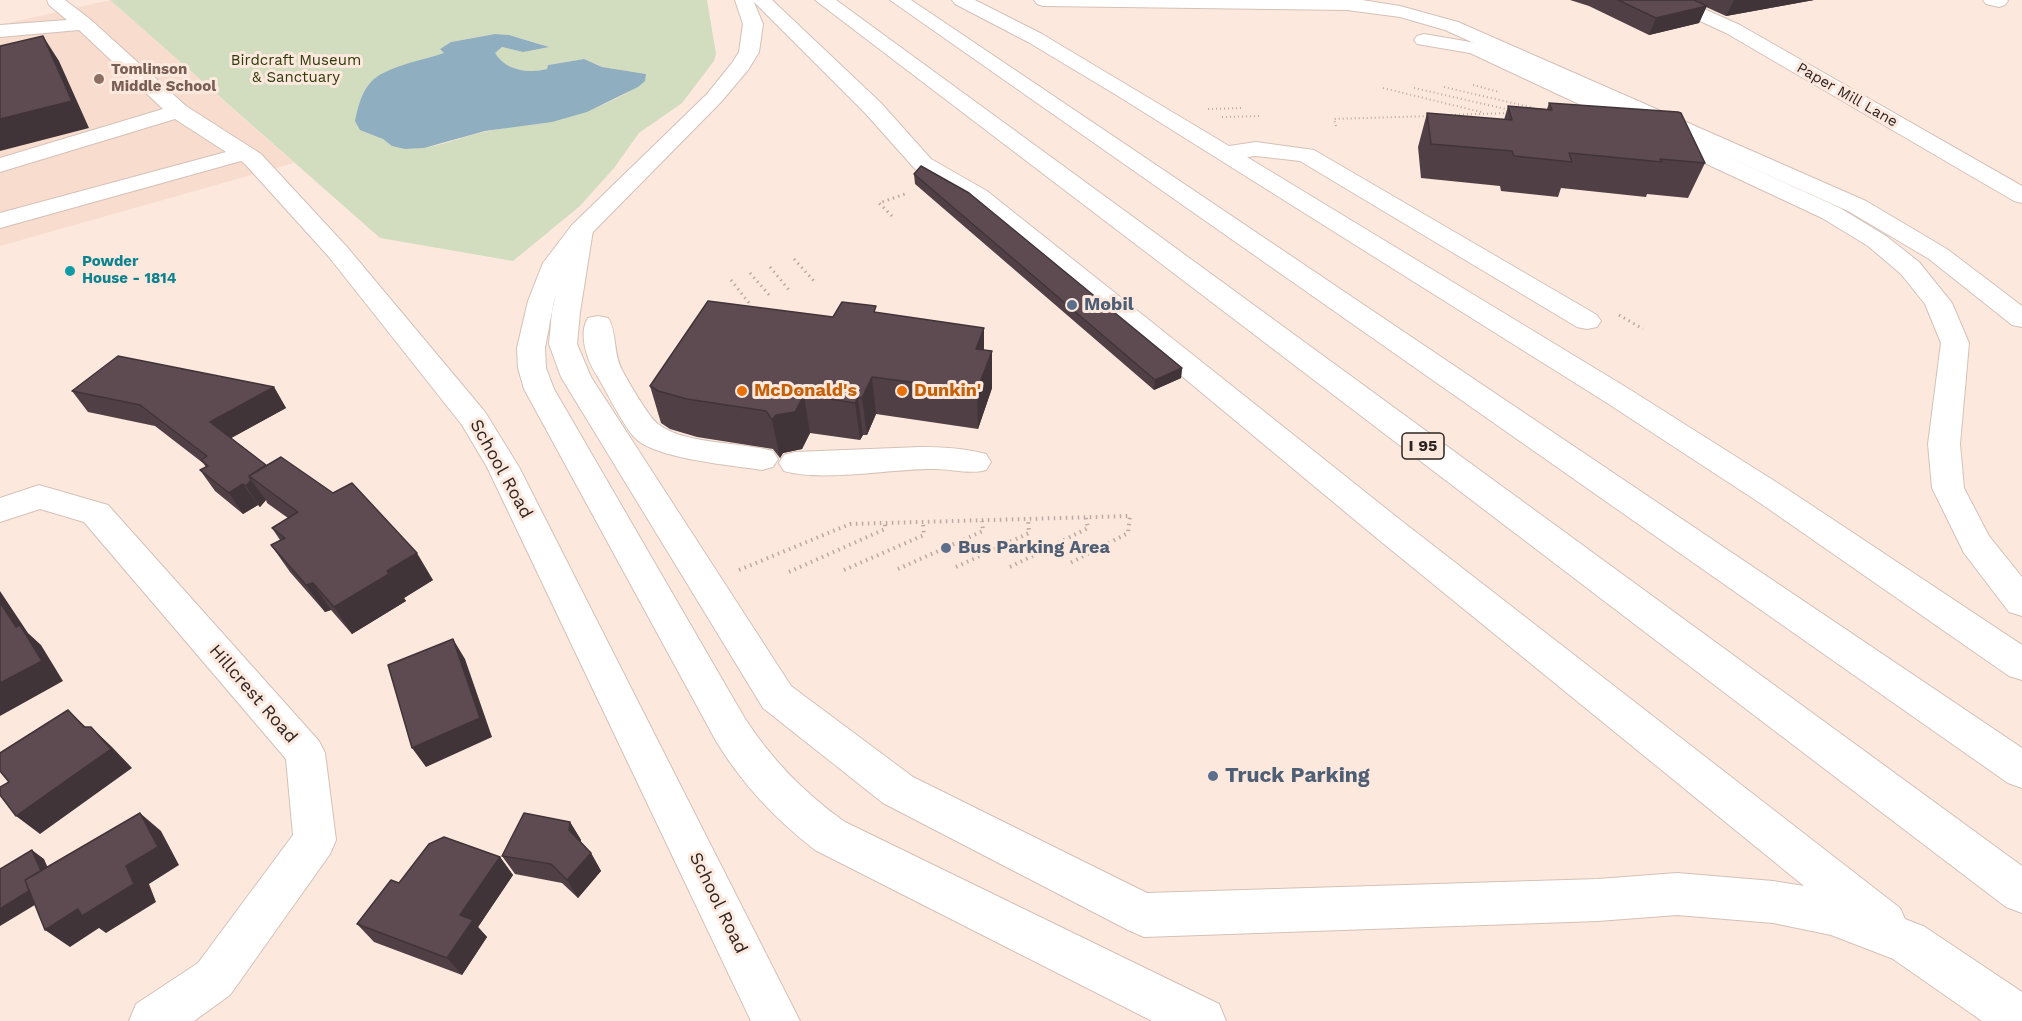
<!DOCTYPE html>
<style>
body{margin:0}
canvas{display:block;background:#fde8de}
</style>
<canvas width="2022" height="1021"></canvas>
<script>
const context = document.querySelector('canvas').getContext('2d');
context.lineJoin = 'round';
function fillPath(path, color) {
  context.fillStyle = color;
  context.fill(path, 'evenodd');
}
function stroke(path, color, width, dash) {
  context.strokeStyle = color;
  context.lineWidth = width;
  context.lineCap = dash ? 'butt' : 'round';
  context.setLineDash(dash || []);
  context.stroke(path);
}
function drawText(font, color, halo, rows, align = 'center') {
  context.font = font + ' "Work Sans",sans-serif';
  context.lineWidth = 6;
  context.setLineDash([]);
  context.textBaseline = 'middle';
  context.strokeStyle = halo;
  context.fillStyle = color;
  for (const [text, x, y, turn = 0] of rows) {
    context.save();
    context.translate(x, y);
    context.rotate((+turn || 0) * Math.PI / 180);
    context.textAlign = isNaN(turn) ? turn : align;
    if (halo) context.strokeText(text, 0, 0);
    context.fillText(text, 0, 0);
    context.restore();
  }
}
const built = new Path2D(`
 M110,0L294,163L0,246V25Z`);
const green = new Path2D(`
 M110,0H707L716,54L714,61L682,103L639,133L614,168L580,206L513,261L380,238ZM495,34L509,35L543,45L523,52L502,47L494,53C506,70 528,74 547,69L548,65L584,59L602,67L646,74C638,88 629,92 615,99C569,122 532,122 483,132C452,139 411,161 383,139L421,62L445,53L440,49L451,42Z`);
const water = new Path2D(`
 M495,34L509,35L549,47L523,52L502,47L495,53C505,70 528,74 547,69L548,65L584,59L602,67L646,74L645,81L638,87L587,112L552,122L485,131L424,148L405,149L392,146L383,139L360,130L355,121C358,107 361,93 371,82C384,67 424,60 444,53L440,49L451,42Z`);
const pathFar2 = new Path2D(`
 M1473,85L1499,92
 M1444,87L1534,108
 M1383,88L1481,112
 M1414,88L1510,110
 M1208,109L1241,108
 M1447,115L1509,113
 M1222,117L1262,116
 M1336,126L1334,119L1431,116`);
const pathFar1 = new Path2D(`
 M892,216L879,203L905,194
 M794,259L814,281
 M770,267L789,290
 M750,273L770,296
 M731,280L749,303
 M1619,315L1643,329`);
const path = new Path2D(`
 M956,567L1029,533L1028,519
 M1010,567L1088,528L1086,518
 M898,569L983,531L982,521
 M739,570L850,524L1130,516L1128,533L1068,564
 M844,570L924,535L923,523
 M789,572L885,529V524`);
const minor = new Path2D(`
 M47,0H65L91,20L186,106L261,154L347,247L485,412L519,467L800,1021H751L487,467L462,425L329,257L245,164L241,161L0,228V213L226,152L175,119L0,172V158L163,109L79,30L0,37V25L67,20L49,5Z
 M752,0H772L881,103L931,159L987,191L1403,522L1900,908L1905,919L1925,927L1932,943L1925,959L1909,965L1831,935L1773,923L1677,915L1598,921L1144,937L1128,930L883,803L763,708L561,377L549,344L552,312L569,230L572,225L581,223L590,225L593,230L580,312L577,344L591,377L791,686L913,777L1147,893L1598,879L1677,873L1773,881L1804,886L1379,540L971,201L915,169L865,113Z
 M952,0H975L1042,34L1229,146L1256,142L1314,150L1597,315L1601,321L1597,327L1587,329L1577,327L1300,161L1256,156L1247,157L1629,389L1784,487L2022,645V680L2009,676L1760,503L1607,403L1118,96L1028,42L955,4Z
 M1660,0H1684L1740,25L2022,186V203L2014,201L1726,33L1663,4Z
 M1983,0H2007L2008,1L2005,5L1999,7L1986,4Z
 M1424,34L1482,44L1840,208L1886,236L1919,262L1952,303L1969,343L1960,444L1964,488L1989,536L2022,577V616L2009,612L1964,553L1932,488L1928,444L1941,343L1925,304L1901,274L1868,246L1822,218L1470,53L1417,44L1414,40L1417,36Z
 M598,316L608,318C617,331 613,353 622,370C628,381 649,418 658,424C682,444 741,442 773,451L778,459L773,467L762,470C732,465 654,459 634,437C621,422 607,392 596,374C587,360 578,333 588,318Z
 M920,447C943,447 964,448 986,454L991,462L986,470C969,475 950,468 931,469C890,469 822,482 784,471L779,463L784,455L795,452Z
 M39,485L108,505L319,741L325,753L336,840L330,854L230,995L194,1021H129L136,1004L198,963L293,835L286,759L84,522L40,509L0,522V498Z`);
const highway = new Path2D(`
 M735,0H753L763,24L759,52L748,70L721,102L590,235L569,264L554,301L545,348L546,368L554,389L744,717C771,759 804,793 845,822L1219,1004L1226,1021H1152L815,850C775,819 742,784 716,741L524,389L518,368L517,348L528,301L543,263L572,225L707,94L732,63L739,52L743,24Z
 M815,0H836L2022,866V913L2006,907Z
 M890,0H911L2022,748V788L2008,783Z
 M1034,0H1362L1400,6L1458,22L1866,201L1947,249L2022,306V327L2012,325L1929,259L1848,211L1445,30L1400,17L1347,10L1043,6L1037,4Z
 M1909,921L1925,927L2022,992V1021H1982L1893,959L1886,943L1893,927Z`);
const wall = new Path2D(`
 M1570,0H1814L1726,16L1706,7L1699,23L1649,35L1589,6Z
 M1549,103L1705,163L1688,198L1647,194L1646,197L1561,188L1558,197L1501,191L1500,186L1421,178L1418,147L1427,113L1504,120L1508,106L1547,109Z
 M914,174L1182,368L1181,378L1154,390L915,184Z
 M877,313L984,350L992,388L978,429L876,414L867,435H863L860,440L810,433L802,449L783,453L780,458L773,449L697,437L670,429L661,423L650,386L833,317Z
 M274,387L286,408L231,438L266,465L433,580L404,598L406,601L352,634L331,610L325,612L290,572L271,545L280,540L272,528L288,518L267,503L266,500L260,507L258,505L243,514L215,491L200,470L206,467L203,463L155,426L88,412L72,391Z
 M570,822L581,840V842L591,853L601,871L578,898L562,883L515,874L502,856Z
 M500,857L513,875L478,927L487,937L462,975L374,942L357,924L399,883Z`);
const shadedWall = new Path2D(`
 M1734,0H1814L1726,16Z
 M1707,6L1699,23L1649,35L1656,18Z
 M43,36L59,61L89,128L0,151V119Z
 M984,328V365L976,349Z
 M992,351V388L978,429L977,391Z
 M1182,368L1181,378L1154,390L1155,380Z
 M872,377L876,414L867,435L862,398Z
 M274,387L286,408L224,442L210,422Z
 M804,395L810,433L802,449L783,453L780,458L772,420L776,415Z
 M858,398L863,435L860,440L855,403Z
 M251,480L266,500L260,507L246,486Z
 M243,484L258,505L243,514L229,493Z
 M417,553L433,580L404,598L406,601L352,634L334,607L387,571Z
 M313,583L331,610L325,612L306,585Z
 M0,591L28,633L41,645L63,681L0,716V683L16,627L0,602Z
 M453,639L465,659L492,737L426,767L412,748Z
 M68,710L89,730L84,727Z
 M91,727L112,747L132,768L40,834L16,816Z
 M140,813L161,831L179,865L149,884L156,902L106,933L99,928L70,947L45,930L126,866Z
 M570,822L581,840L580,848L569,830Z
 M32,850L44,859L58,891L0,926V909Z
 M591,853L601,871L578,898L567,880Z
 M500,857L513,875L478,927L487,937L462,975L447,958L460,915Z`);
const building = new Path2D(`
 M1618,0H1694L1707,6L1656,18Z
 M43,36L72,101L0,119V46Z
 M1549,103L1678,112L1681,113L1705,163L1660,159L1662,162L1569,153L1572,162L1514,156L1512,151L1431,144L1427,113L1512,120L1508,106L1552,110Z
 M921,166L969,193L1182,368L1155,380L914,174Z
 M708,301L833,317L842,302L876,306L874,312L984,328L976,349L992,351L977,391L872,377L862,398H858L855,403L804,395L795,412L776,415L772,420L766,411L687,399L658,391L650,386Z
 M118,356L274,387L210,422L266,465L249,476L251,480L246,486L243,484L229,493L200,470L208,466L201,460L207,456L140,405L72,391Z
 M281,457L333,493L352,483L417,553L387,571L389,574L334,607L313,583L306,585L271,545L285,538L272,528L298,512L249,476Z
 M0,602L16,627L20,625L42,661L0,683Z
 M453,639L480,718L412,748L388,665Z
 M68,710L84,727H91L111,749L16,816L0,795V787L9,782L0,771V753Z
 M140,813L158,847L126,866L134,884L82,916L78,909L45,930L25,880Z
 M524,813L570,822L569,830L591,853L567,880L551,864L502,856Z
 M444,837L500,857L460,915L473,920L447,958L357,924L391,880L399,883L429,844Z
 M32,850L41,871L25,880L29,891L0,909V869Z`);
const markers = [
 [99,79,6,"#8d6e63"],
 [70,271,6,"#0f9aa8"],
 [1072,305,6,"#5c6f8a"],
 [742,391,6,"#e8710a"],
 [902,391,6,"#e8710a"],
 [946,548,6,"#5c6f8a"],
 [1213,776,6,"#5c6f8a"]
];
const farParknames = [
 ["Birdcraft Museum",296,61],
 ["& Sanctuary",296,78]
];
const farEducationnames = [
 ["Tomlinson",111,70],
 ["Middle School",111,87]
];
const farStreetnames = [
 ["Paper Mill Lane",1847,95,30]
];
const farCulturenames = [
 ["Powder",82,262],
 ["House - 1814",82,279]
];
const shields = [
 [1423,446,42]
];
const shieldNames = [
 ["I 95",1423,446]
];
const serviceNames = [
 ["Mobil",1084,305],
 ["Bus Parking Area",958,548]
];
const foodNames = [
 ["McDonald's",754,391],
 ["Dunkin'",914,391]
];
const streetNames = [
 ["School Road",501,469,61],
 ["Hillcrest Road",253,694,49],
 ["School Road",718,903,64]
];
const nearServicenames = [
 ["Truck Parking",1225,776]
];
fillPath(built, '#f8dcce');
fillPath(green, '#d2ddbf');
fillPath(water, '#8faec0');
stroke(minor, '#d4c1b7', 2);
stroke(highway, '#d4c1b7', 2);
stroke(pathFar2, '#baaaa2', 2, [1, 3]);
stroke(pathFar1, '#baaaa2', 3, [1.5, 4]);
stroke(path, '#baaaa2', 4, [1.5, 4.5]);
fillPath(minor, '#fff');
fillPath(highway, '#fff');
fillPath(wall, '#504046');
fillPath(shadedWall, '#413439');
fillPath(building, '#5d4b51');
stroke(building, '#413439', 1.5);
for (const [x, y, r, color] of markers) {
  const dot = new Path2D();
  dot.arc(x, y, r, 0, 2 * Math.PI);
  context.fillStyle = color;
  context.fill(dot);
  stroke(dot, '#fde8de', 2);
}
drawText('15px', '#2f3c0a', '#fde8de', farParknames);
drawText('bold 15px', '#785e54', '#fde8de', farEducationnames, 'left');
drawText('15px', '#2d2521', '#fde8de', farStreetnames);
drawText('bold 15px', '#0d838f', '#fde8de', farCulturenames, 'left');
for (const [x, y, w] of shields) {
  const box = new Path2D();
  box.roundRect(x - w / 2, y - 13, w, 26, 4.5);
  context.fillStyle = '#fde8de';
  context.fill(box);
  stroke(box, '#2d2521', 1.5);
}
drawText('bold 16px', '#2d2521', null, shieldNames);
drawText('bold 18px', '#4e5e75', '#fde8de', serviceNames, 'left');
drawText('bold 18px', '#c56008', '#fde8de', foodNames, 'left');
drawText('18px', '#2d2521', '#fde8de', streetNames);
drawText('bold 21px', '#4e5e75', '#fde8de', nearServicenames, 'left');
</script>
